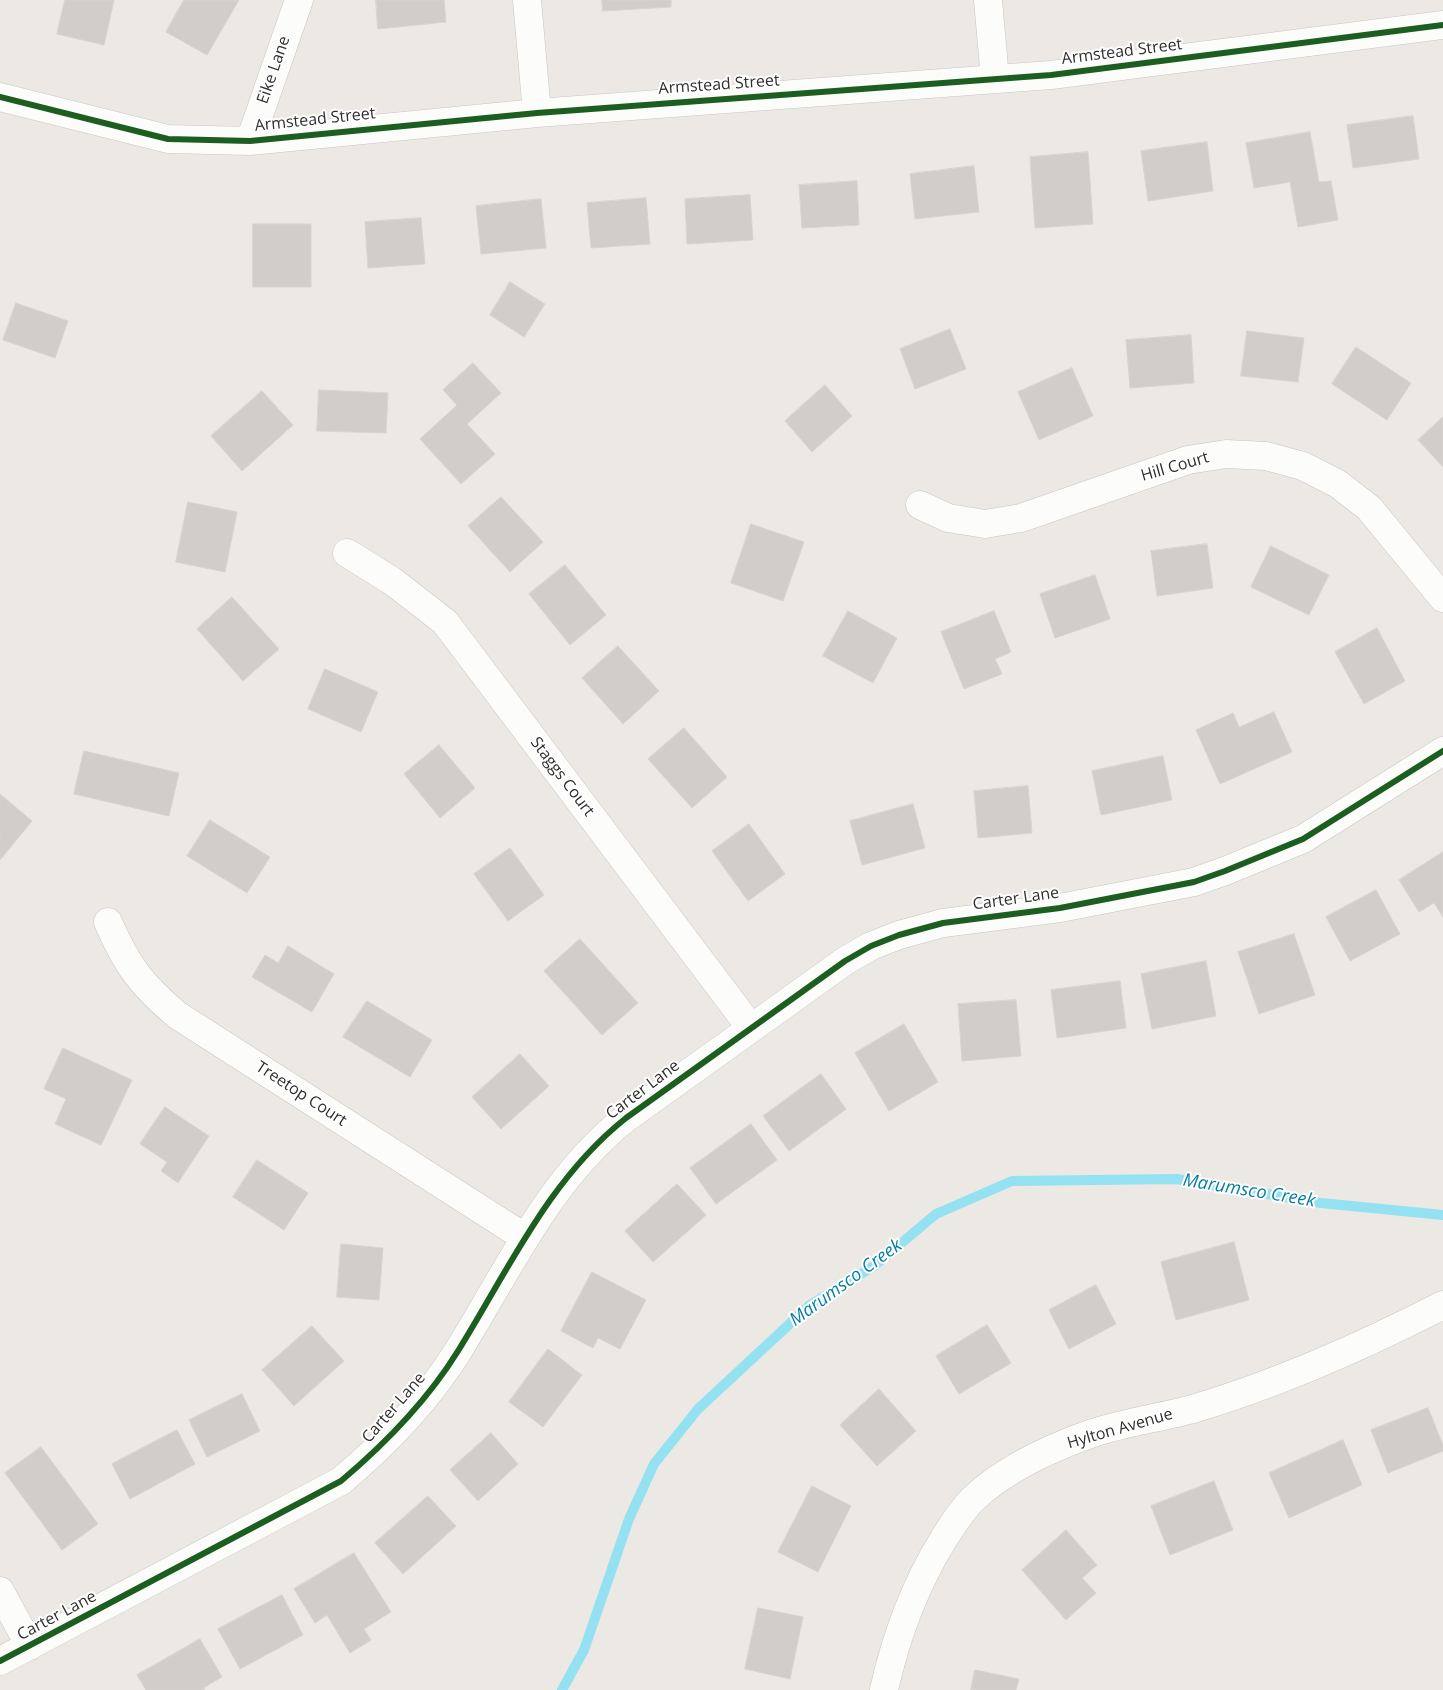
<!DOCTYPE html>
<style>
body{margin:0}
canvas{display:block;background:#ece8e4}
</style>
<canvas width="1443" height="1690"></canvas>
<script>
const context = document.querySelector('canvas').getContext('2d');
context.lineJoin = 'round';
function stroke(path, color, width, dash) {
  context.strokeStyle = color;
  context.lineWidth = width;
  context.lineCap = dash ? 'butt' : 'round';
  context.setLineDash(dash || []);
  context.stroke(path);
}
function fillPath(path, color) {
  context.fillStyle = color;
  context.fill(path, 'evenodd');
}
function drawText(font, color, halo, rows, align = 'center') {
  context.font = font + ' "Open Sans",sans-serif';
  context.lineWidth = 4;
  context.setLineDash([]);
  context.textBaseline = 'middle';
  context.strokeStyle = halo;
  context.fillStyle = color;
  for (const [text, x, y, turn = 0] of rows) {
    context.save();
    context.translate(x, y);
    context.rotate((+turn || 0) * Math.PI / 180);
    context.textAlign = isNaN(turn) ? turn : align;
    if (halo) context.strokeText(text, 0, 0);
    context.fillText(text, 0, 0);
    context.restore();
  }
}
const stream = new Path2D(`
 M562,1690L584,1650L629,1519L654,1464L698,1409L810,1305L874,1266L936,1214L1012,1181L1177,1179L1321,1203L1443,1215`);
const building = new Path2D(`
 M65,0H114L104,45L57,34Z
 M184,0H239L207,55L166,32Z
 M376,0H444L446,22L378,29Z
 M602,0H671V7L603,11Z
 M1413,116L1419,159L1353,168L1347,125Z
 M1310,132L1319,182L1331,181L1338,220L1298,227L1290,182L1254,188L1246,143Z
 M1207,142L1213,191L1148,201L1141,151Z
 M1088,152L1093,224L1035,228L1030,157Z
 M974,166L979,212L915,219L910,174Z
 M857,181L859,225L802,228L799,185Z
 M750,195L753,240L687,244L685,199Z
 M646,198L650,244L591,248L587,203Z
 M541,199L546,248L481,254L476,206Z
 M421,218L425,264L368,268L365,222Z
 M253,224H311V287H253Z
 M510,282L545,304L524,337L490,315Z
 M16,303L68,321L55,358L3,340Z
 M950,329L966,369L915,389L900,349Z
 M1247,331L1304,338L1298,382L1241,376Z
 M1191,335L1194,383L1130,388L1126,340Z
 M1356,347L1411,383L1387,420L1332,384Z
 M473,363L501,393L467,424L495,454L461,484L420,439L457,405L443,390Z
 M1072,368L1093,416L1039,440L1018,392Z
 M825,385L852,416L812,452L785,421Z
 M319,390L388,393L386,433L317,431Z
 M262,391L293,425L242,471L211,436Z
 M1443,417V467L1418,440Z
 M501,497L543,542L510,572L468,526Z
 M188,502L237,512L225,572L176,562Z
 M751,524L804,542L783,601L731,583Z
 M1207,544L1213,588L1157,596L1151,551Z
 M1271,546L1329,575L1309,615L1251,587Z
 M565,565L606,615L570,645L529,594Z
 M1095,575L1110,619L1055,638L1040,594Z
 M232,597L279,649L243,681L197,629Z
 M848,611L897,638L873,683L823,656Z
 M994,611L1011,652L995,659L1002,674L964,689L941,632Z
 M1377,628L1405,681L1364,704L1335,652Z
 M618,646L659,691L623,724L582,678Z
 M325,669L378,692L361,732L308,709Z
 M1274,712L1292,752L1220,784L1196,730L1233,713L1239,727Z
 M684,728L727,777L692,808L648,759Z
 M439,745L475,788L440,818L404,774Z
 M84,751L179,773L169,816L74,794Z
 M1163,756L1172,800L1101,815L1092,771Z
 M1028,786L1032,833L978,838L974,791Z
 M0,794L32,821L0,860Z
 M913,804L925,848L862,865L850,821Z
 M210,820L270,857L247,893L187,856Z
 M749,824L785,874L748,901L712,851Z
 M510,848L544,895L508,921L474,874Z
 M1443,852V917L1434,903L1419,912L1399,880Z
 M1376,890L1400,934L1350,961L1326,917Z
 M1294,934L1315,995L1259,1014L1238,952Z
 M580,939L638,1003L602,1035L544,971Z
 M288,946L334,974L312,1012L252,977L265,955L278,963Z
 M1206,961L1216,1016L1152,1029L1141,974Z
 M1120,981L1126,1028L1057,1038L1051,990Z
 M1016,1000L1021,1056L962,1061L958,1004Z
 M367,1001L432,1040L410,1077L343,1037Z
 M904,1024L938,1082L889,1111L855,1053Z
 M63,1048L132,1080L101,1145L55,1124L66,1099L44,1089Z
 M520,1054L549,1086L501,1129L472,1097Z
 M821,1074L846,1109L789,1151L763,1116Z
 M165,1107L209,1136L178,1183L161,1171L167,1162L140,1144Z
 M751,1124L777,1160L716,1204L690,1168Z
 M257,1160L308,1193L284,1230L233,1197Z
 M677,1184L706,1215L653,1262L625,1231Z
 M1234,1242L1249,1300L1176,1320L1161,1262Z
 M341,1244L383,1248L379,1300L337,1297Z
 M592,1272L646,1300L620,1349L598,1338L593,1348L561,1331Z
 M1096,1285L1116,1324L1069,1349L1049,1310Z
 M987,1325L1011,1363L959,1394L936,1356Z
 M312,1326L344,1361L294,1406L262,1370Z
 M548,1349L582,1375L543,1427L509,1402Z
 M879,1389L916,1431L877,1466L840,1425Z
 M242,1394L260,1431L207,1457L189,1420Z
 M1428,1408L1443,1445V1451L1388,1473L1371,1430Z
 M177,1430L195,1464L130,1499L112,1464Z
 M491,1433L518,1464L478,1501L450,1470Z
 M1343,1440L1362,1485L1289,1518L1269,1473Z
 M41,1447L98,1524L62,1550L5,1473Z
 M1214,1481L1233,1530L1170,1555L1151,1506Z
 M812,1486L851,1506L818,1572L778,1552Z
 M428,1496L456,1526L403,1574L375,1543Z
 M1066,1530L1097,1565L1082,1578L1096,1593L1066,1620L1022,1570Z
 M354,1553L391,1612L364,1629L371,1640L350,1653L327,1615L315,1623L294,1589Z
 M282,1595L303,1635L240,1669L218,1629Z
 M758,1608L803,1617L790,1679L745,1669Z
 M200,1639L222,1677L203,1688L205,1690H146L137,1675Z
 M975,1670L1019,1679L1016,1690H971Z`);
const minor = new Path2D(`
 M527,0L537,113
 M988,0L995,79
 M0,97L168,139L250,141L537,113L1051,75L1443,25
 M250,141L299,0
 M920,505L948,518L985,524L1021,518L1188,460L1226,454L1266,456L1303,466L1338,484L1369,508L1443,598
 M347,553L392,581L445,622L751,1028
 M108,922C127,966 140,983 177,1015L524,1237
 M0,1591L30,1646
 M0,1661L341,1481C386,1443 427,1401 458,1351C509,1269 549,1179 626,1118L845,961L871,946L899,935L943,923L1060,908L1194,882L1225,871L1303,839L1443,751
 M884,1690C896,1636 914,1587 943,1540C952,1526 960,1512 972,1500C1004,1469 1048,1449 1090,1434C1124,1422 1161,1418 1196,1408C1283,1382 1363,1346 1443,1305`);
const cycleway = new Path2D(`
 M0,97L168,139L250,141L537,113L1051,75L1443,25
 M0,1661L341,1481C386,1443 427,1401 458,1351C509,1269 549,1179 626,1118L845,961L871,946L899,935L943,923L1060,908L1194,882L1225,871L1303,839L1443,751`);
const streetNames = [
 ["Armstead Street",1122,52,-7],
 ["Eike Lane",274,70,-71],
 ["Armstead Street",719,85,-4],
 ["Armstead Street",315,120,-6],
 ["Hill Court",1175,467,-16],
 ["Staggs Court",562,777,53],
 ["Carter Lane",1016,899,-8],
 ["Carter Lane",643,1090,-37],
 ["Treetop Court",301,1094,33],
 ["Carter Lane",394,1408,-49],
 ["Hylton Avenue",1120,1429,-16],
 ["Carter Lane",57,1616,-28]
];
const waterNames = [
 ["Marumsco Creek",1249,1191,9],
 ["Marumsco Creek",846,1283,-36]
];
stroke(stream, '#94e2f1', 10);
fillPath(building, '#d1ceca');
stroke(building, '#d7d4d0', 1);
stroke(minor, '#c6c5c5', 29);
stroke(minor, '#fcfcfb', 28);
stroke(cycleway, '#1b5e20', 6);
drawText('16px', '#2e2e2e', '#fff', streetNames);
drawText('italic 18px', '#067da3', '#fff', waterNames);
</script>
